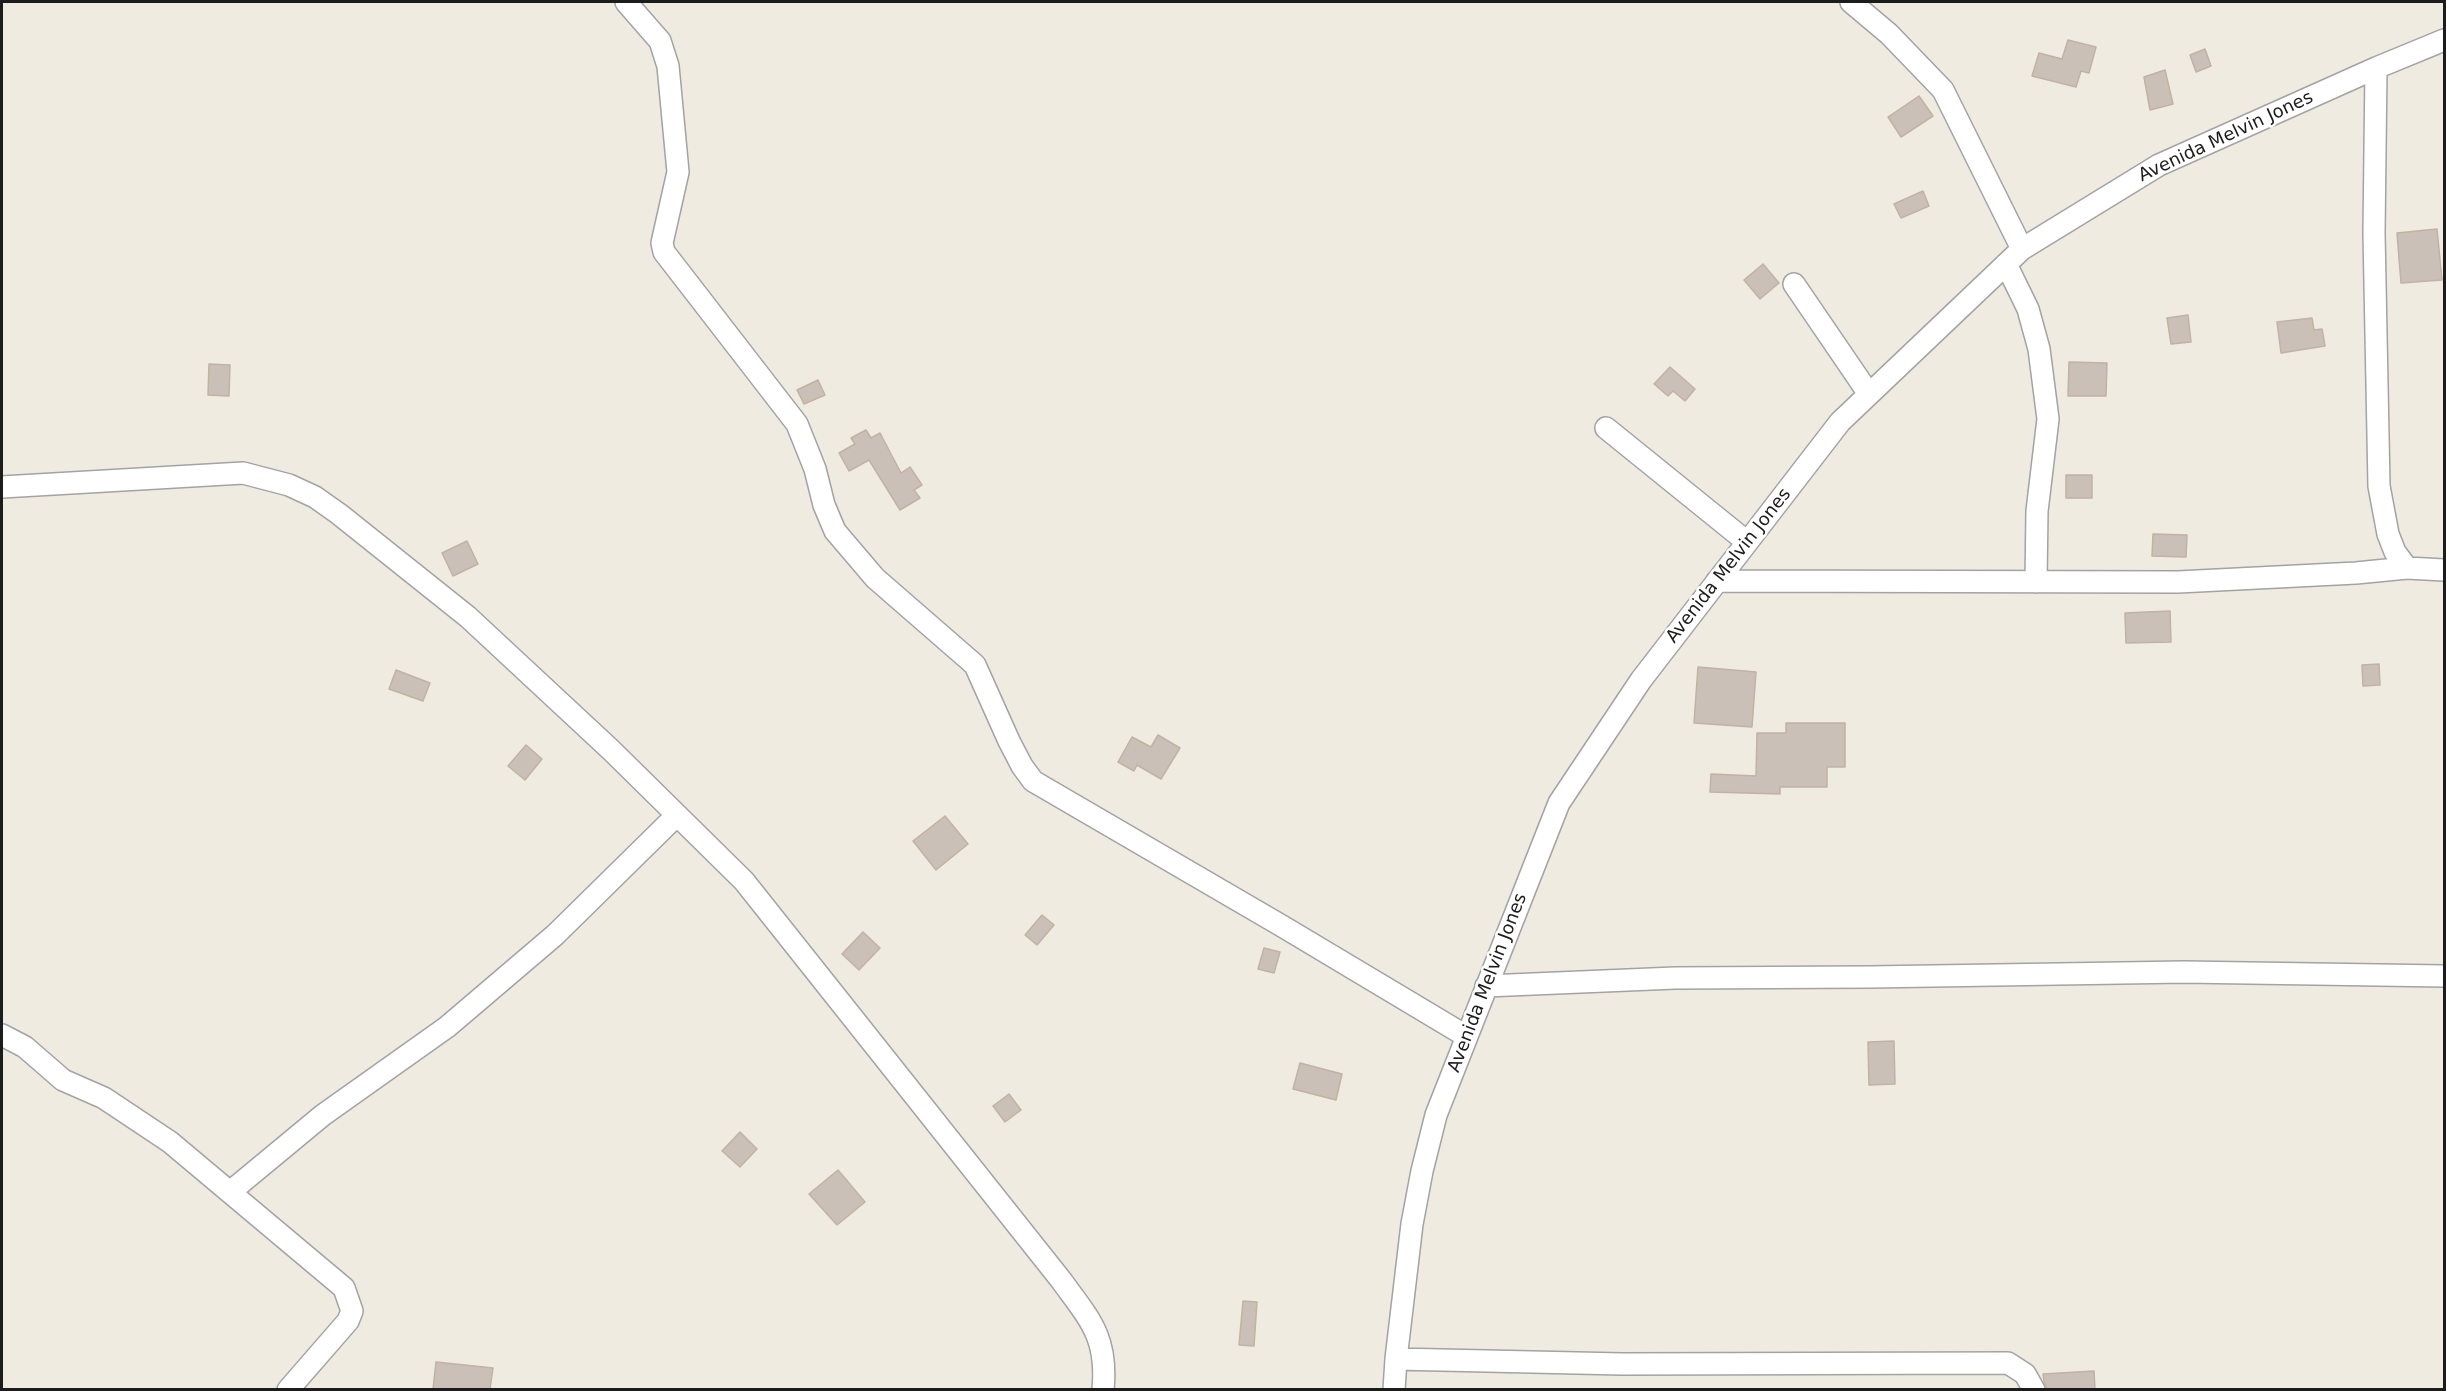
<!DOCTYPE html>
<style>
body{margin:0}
#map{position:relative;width:2446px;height:1391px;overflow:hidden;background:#efebe1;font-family:"DejaVu Sans",sans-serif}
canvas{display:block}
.frame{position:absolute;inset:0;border:3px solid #1c1c1c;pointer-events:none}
</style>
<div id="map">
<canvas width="2446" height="1391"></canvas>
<div class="frame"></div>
</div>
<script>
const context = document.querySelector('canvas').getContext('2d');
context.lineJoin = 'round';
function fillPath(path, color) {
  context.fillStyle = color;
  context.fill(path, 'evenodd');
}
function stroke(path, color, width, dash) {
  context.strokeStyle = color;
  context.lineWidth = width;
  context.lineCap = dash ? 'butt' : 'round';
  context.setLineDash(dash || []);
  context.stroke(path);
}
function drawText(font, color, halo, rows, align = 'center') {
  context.font = font + ' "DejaVu Sans",sans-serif';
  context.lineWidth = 5;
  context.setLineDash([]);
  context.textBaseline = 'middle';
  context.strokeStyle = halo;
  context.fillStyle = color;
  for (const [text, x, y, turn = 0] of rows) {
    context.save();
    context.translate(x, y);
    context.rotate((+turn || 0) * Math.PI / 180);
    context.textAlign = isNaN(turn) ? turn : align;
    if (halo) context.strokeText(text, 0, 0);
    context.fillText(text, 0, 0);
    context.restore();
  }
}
const building = new Path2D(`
 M2068,40L2096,47L2089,73L2081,71L2076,87L2032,76L2039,53L2062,59Z
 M2205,49L2211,66L2196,72L2190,55Z
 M2165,70L2173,104L2150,110L2144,77Z
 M1919,96L1933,116L1901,137L1888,117Z
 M1923,191L1929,206L1901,218L1894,204Z
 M2437,229L2442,280L2401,283L2397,233Z
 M1763,264L1779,283L1760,299L1744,280Z
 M2188,315L2191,342L2171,344L2167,318Z
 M2312,318L2314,330L2322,329L2325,346L2281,353L2277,322Z
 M2069,362L2107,363L2106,396H2068Z
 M209,364L230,365L229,396L208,395Z
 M1670,367L1695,389L1685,401L1673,391L1668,396L1654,384Z
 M818,380L825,395L804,404L797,390Z
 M866,430L871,438L880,433L901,473L910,467L922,485L914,490L920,498L900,510L869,460L849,471L839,453L855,444L851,438Z
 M2066,475H2092V498H2066Z
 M2153,534L2187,535L2186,557L2152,556Z
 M467,541L478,564L453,576L442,553Z
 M2170,611L2171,642L2126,643L2125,613Z
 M2379,664L2380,685L2363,686L2362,665Z
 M1698,667L1756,672L1752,727L1694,723Z
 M396,670L430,683L423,701L389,689Z
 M1786,723H1845V767H1827V787H1780V794L1710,792L1711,774L1756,776L1757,733H1786Z
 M1158,735L1180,748L1161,779L1137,765L1134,771L1118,762L1132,737L1151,747Z
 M526,745L542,759L525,780L508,766Z
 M945,816L968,844L936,870L913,841Z
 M1042,915L1054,925L1037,945L1025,935Z
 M863,932L880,948L859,970L842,954Z
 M1264,948L1280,952L1274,973L1258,969Z
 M1894,1041L1895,1084L1869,1085L1868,1042Z
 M1300,1063L1342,1074L1336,1100L1293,1089Z
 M1009,1094L1021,1110L1005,1122L993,1106Z
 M740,1132L757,1149L740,1167L722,1151Z
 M838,1170L865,1202L837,1225L809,1194Z
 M1243,1301L1257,1302L1254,1346L1239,1345Z
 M436,1362L493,1368L490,1389H433Z
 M2094,1371L2095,1389H2047L2044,1381L2043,1374Z`);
const minor = new Path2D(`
 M626,2L660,41L668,66L678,172L662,243L664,252L797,424L815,469L824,505L835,531L875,578L975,665L1009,741L1022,766L1033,781L1282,926L1466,1036
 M1851,2L1889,34L1943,90L2022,249
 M2376,68L2374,233L2379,486L2388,534L2395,552L2407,568L2444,570
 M2006,264L2028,309L2039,349L2048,419L2037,511L2036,582
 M1794,284L1869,394
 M1606,428L1747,542
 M2,487L243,473L289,485L315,497L339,514L468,617L611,750L744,881L1061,1280C1090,1320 1108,1337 1103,1390
 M1717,581L2178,582L2356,573L2407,568
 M1486,986L1675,978L1870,977L2184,972L2444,976
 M2,1035L25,1047L63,1080L104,1098L170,1142L344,1288L352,1311L348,1321L288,1390
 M230,1192L323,1115L447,1027L555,935L677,815
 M1396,1359L1622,1364L2008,1363L2025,1374L2034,1390
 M1394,1390L1396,1359L1412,1224L1422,1171L1436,1115L1559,803L1641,680L1840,422L2022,249L2159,165L2376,68L2444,40`);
const streetNames = [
 ["Avenida Melvin Jones",2226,137,-25],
 ["Avenida Melvin Jones",1729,566,-52],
 ["Avenida Melvin Jones",1488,983,-69]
];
fillPath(building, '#cbc0b7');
stroke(building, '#c1b2a3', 1.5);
stroke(minor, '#a3a3a3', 24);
stroke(minor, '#fff', 21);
drawText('18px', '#1c1c1c', '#fff', streetNames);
</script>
